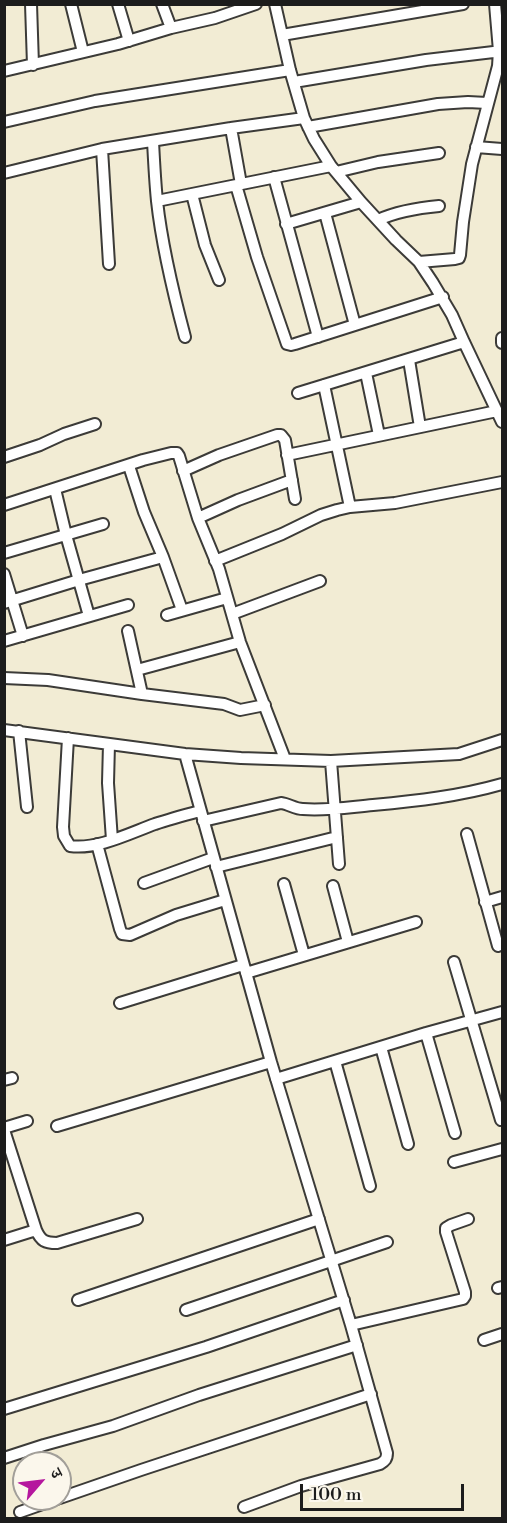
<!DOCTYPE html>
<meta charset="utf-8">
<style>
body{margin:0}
#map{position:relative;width:507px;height:1523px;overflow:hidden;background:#f2ecd4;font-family:"Libre Bodoni","Noto Serif Devanagari",serif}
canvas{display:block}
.frame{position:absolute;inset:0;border:6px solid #1c1c1c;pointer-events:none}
.north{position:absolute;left:12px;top:1451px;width:60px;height:60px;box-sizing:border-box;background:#fbf7ec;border:2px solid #a29f99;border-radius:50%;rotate:62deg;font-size:16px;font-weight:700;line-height:24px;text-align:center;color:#1c1c1c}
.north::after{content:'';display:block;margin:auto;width:21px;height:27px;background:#b5179e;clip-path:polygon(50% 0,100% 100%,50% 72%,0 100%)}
.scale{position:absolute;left:300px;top:1484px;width:164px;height:27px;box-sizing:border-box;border:3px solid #1c1c1c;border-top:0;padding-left:8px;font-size:18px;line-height:21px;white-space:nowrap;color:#1c1c1c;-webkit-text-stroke:4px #fbf7ec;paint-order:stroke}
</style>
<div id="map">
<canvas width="507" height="1523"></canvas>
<div class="frame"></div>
<div class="north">उ</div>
<div class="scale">100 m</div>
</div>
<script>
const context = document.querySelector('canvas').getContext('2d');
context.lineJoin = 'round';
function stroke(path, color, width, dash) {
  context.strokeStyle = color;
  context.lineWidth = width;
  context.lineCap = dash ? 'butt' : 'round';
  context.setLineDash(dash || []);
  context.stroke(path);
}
const minor = new Path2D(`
 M31,4L33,65
 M71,4L83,52
 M118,4L129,41
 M162,4L171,28
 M275,4L290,70L304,118L314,139L331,166L361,202L396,240L419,262L433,283L452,315L464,342L502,422
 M282,35L463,4
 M4,71L118,44L171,28L215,18L256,4
 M294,82L426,60L502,51
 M4,122L95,101L290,70
 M308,127L438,104L468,102L487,103
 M231,128L241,184
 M153,141C154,161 155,181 157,201C162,247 173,292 185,337
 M476,147L502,149
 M102,149L109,264
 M336,172L378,162L439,153
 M4,173L102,149L231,128L304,118
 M274,177L318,337
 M236,185L257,257L287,344L291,345L295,344L443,297
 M192,194L205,245L219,280
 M157,201L331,166
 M325,213L355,325
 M378,220C398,211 417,208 439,206
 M286,224L361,202
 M419,262L455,259L459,258L460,255L463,222L472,164L498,66L499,51L495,4
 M502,343V338
 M409,360L420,427
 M366,373L379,435
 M324,385L350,507
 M298,393L464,342
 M287,455L497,411
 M4,457L40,445L64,434L95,424
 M129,466L144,512L163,557L182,610
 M183,471L219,455L277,435H281L285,440L295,499
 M55,489L66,535L89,616
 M4,505L143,460L171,453H177L179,456L198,518L219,569L240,642L285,759
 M198,518L238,500L292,480
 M4,553L103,524
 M215,561L282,534L321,515L337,510L350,507L395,503L502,482
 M4,574L23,636
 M4,603L79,580L163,557
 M232,614L320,581
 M167,615L227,598
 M128,631L142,694
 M4,641L128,605
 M137,670L240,642
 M4,678L48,680L142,694L224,704L240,710L265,705
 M4,730L185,754L241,758L331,761L459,754L502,740
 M19,731L27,807
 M68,738L63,827L64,836L70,846C97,850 130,833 155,824C170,819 185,815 200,811
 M109,744L108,783L112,840
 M185,754L271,1062L351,1325L387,1453C387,1459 385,1461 380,1464L301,1486L244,1507
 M331,761L339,864
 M203,821L281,803C289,804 295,809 303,809C326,811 350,807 373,805C417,801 460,796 502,784
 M467,834L498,946
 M97,844L120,929L122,934L130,935L176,915L225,900
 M216,867L337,837
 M144,883L213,858
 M284,884L304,955
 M333,886L348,942
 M485,902L502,897
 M454,962L501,1120
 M246,973L416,922
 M120,1003L243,965
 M426,1033L455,1133
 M381,1047L408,1144
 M335,1061L370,1186
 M276,1079L426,1033L502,1012
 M4,1080L12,1078
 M57,1126L271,1062
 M4,1128L27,1121
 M4,1130L36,1230C41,1241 45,1243 57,1243L137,1219
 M454,1162L502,1149
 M4,1240L36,1230
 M498,1288L502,1287
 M78,1300L319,1219
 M186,1310L387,1242
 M351,1325L463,1299L465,1296V1292L446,1232V1228L451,1225L468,1219
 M484,1340L502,1334
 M4,1409L206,1347L344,1300
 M4,1458L44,1445L113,1426L199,1395L357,1345
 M60,1498L141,1470L371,1394
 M20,1512L57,1499`);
stroke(minor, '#3c3b38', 14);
stroke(minor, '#fff', 10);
</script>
